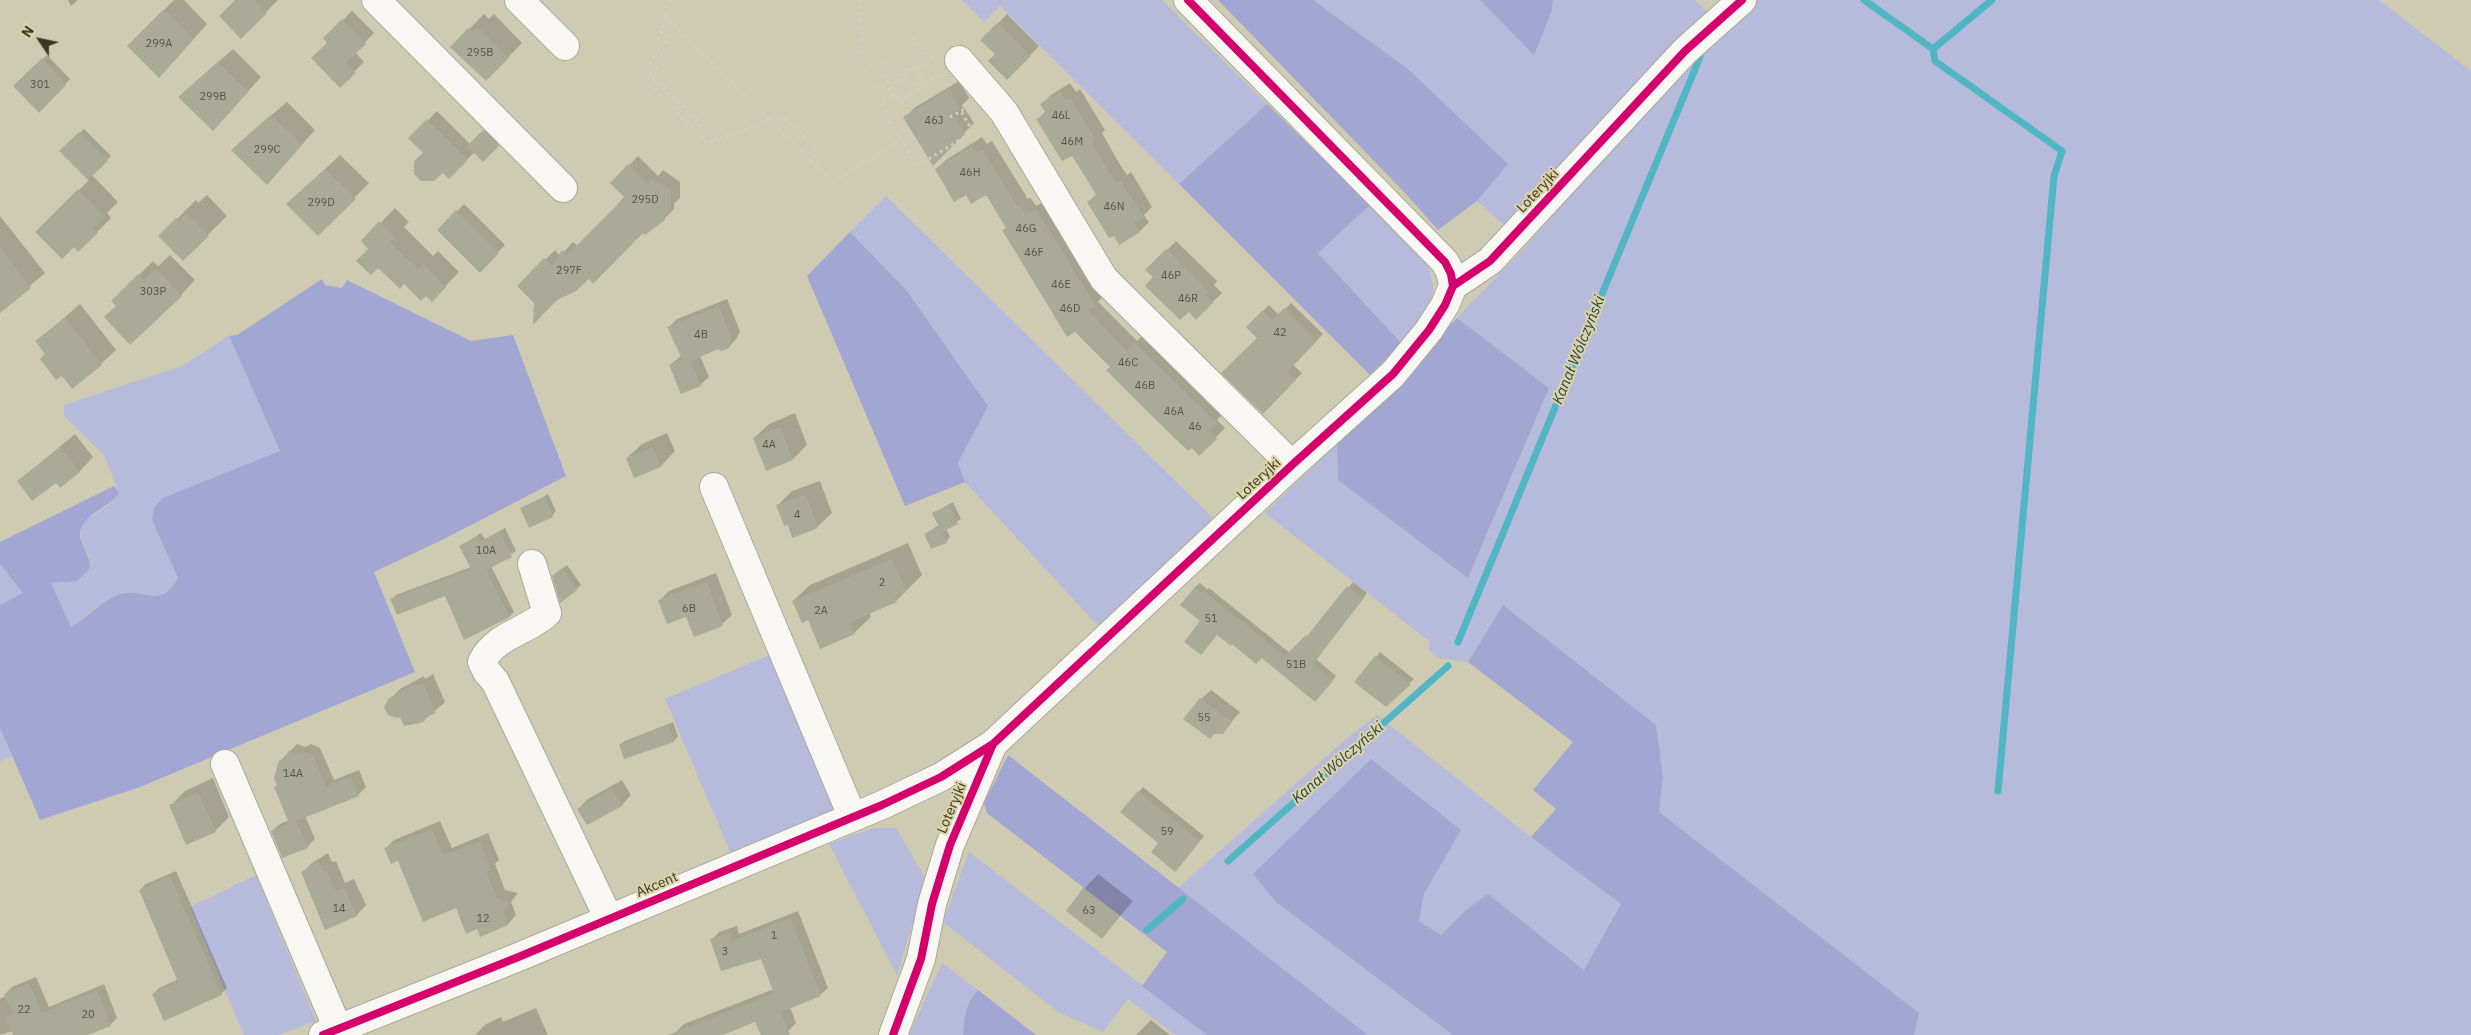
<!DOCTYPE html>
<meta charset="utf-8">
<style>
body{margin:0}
#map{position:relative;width:2471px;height:1035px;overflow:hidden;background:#cfcbb3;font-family:"IBM Plex Sans",sans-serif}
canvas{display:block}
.north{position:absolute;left:15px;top:15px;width:50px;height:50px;-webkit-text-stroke:4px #dcd3a6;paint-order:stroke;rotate:304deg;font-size:14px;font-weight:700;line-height:20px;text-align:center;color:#3b3725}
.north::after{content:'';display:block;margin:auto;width:18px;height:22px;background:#3b3725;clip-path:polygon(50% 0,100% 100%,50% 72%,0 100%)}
</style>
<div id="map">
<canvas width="2471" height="1035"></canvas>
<div class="north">N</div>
</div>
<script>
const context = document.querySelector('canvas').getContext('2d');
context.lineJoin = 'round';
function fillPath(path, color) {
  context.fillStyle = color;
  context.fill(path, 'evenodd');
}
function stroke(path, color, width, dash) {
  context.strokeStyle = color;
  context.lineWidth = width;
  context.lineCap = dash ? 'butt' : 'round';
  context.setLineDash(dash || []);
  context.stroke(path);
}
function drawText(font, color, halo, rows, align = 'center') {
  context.font = font + ' "IBM Plex Sans",sans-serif';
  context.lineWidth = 4;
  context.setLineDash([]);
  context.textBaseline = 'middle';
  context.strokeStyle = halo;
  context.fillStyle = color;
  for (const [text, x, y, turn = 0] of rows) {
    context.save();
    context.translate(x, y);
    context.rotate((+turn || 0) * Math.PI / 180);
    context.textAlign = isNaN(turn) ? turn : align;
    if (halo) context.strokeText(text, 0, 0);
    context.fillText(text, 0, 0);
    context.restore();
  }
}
const green = new Path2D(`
 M962,0H1162L1267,104L1179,184L1000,6L984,22Z
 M1313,0H1480L1534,54L1552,11L1553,0H1695L1711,16L1506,227L1477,201L1507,164L1408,69Z
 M1755,0H2379L2471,71V1035H1914L1919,1013L1659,812L1663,777L1655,725L1503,605L1468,662L1439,658L1429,650V641L1265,513L1337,443L1338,480L1468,578L1549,388L1457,318L1528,244L1591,170Z
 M886,196L1214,519L1098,626L965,482L958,463L988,406L907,291L850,232Z
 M1370,205L1428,263L1433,285L1432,303L1424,319L1401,343L1318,253Z
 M229,336L280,451L227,474L152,520L178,578C160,611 145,587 120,594C105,599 84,618 71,627L50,583L77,581L90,558C83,545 78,537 82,523L108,505L119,493L104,455L64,416V405L182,366Z
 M0,564L24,594L0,605Z
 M774,653L839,807L731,854L665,699Z
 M1377,715L1531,837L1621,904L1584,970L1488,894L1466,910L1441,935L1419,921L1424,894L1461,830L1276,902L1453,1035H1368L1178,888L1345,740Z
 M0,728L12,756L0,761Z
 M873,828H896L926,879L897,975L829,844Z
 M969,852L1207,1035H1175L1128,999L1103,1032L1058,1012L943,922Z
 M256,875L316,1021L278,1035H244L190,907Z
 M942,963L978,990C965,1004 963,1017 963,1035H909Z`);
const forest = new Path2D(`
 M1218,0H1313L1408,69L1508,164L1477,201L1438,230L1406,194Z
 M1480,0H1553L1552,11L1534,55Z
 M1267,104L1370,205L1318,253L1401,343L1370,375L1179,184Z
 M850,232L907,291L988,406L958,463L965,482L905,506L807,276Z
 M322,279L325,285L342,288L347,280L471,341L513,335L566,476L442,540L374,572L415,672L140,787L40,820L0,728V605L23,593L0,564V542L114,486L119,493L116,497C102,511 72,520 82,543C86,553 90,557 90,568L77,581L51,583L71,627C87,618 102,600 120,594C145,587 160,611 178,578L152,520L154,508L163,498L280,451L229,336L237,335Z
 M1457,318L1549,388L1468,578L1338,480L1337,443Z
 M1503,605L1656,725L1663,777L1659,812L1919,1013L1914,1035H1453L1276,902L1253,874L1371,759L1461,830L1424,894L1419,921L1441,935L1466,910L1488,894L1584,970L1621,904L1531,837L1556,809L1533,790L1573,742L1468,662Z
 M1008,755L1368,1035H1207L1142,986L1167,952L987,813L984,803Z
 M978,990L1036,1035H963C964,1017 965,1004 978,990Z`);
const shadow = new Path2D(`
 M68,0H78L71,6Z
 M174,0H184L207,24L173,62L128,46Z
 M237,0H278L241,37Z
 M352,11L374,33L355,52L364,62L340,86L329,43L325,38Z
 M484,14L489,19L494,14L522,43L486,80L452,47Z
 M1007,14L1039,46L1007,78L996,54L982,40Z
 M233,49L261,77L227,115L194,83Z
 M47,55L70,79L39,111L15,86Z
 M959,81L969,98L962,105L974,123L933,164L905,118L914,108Z
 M1070,83L1076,92L1080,89L1105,130L1102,133L1119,163L1127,175L1131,172L1152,207L1144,215L1149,222L1139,232L1088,202L1097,194L1072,154L1038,119L1046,111L1042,104L1051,95Z
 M287,102L315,130L281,168L247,136Z
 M437,111L470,144L488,127L503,141L483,160L475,152L449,177L410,138Z
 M84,129L111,156L92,175L118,202L107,213L111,218L97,232L74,245L37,232L89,180L61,151Z
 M982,137L987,144L992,141L1028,199L1030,197L1036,206L1046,201L1104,295L1098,302L1137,341L1145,333L1225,412L1217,420L1225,428L1199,454L1112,367L1003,231L1007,227L986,194L966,193L936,169L946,160Z
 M340,155L369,183L318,234L288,204Z
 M638,156L658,176L663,170L680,182V198L674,204V209L664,219L643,231L589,277L535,302L519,286L555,250L560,256L573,242L578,246L626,197L612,183Z
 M207,195L227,216L183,259L160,236L196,200L198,203Z
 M464,204L505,245L480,271L439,230Z
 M395,208L409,222L404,227L433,256L438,251L459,272L432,300L363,241Z
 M0,216L45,273L0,311Z
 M1176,241L1217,281L1214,285L1222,293L1196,318L1147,270Z
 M170,255L195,280L181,295L117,306L127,287L153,261L158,266Z
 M727,299L740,331L737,338L729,347L718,348L700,356L709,377L700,385L670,365L682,355L669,327L677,319Z
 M1291,303L1323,334L1293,365L1302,373L1263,412L1258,338L1247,327L1269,305L1279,315Z
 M80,304L116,350L101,364L46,354L36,342Z
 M795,413L807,445L793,459L754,438L769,424Z
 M667,433L675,451L661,466L635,477L627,458L642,444Z
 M75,434L93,457L79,472L56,481H19Z
 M820,481L832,513L817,527L788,523L777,506L792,491Z
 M548,494L556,511L552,516L522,509Z
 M953,502L961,519L946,528L950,537L946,542L925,534L939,525L934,513Z
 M505,528L516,551L491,566L514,612L510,616L464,638L446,595L392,599L396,595L471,567L461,546L481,533L485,539Z
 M908,543L922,575L896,601L869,612L871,617L854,633L808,619L793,601L810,585Z
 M567,565L581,585L577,589L558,572Z
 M716,573L732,615L722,624L694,635L687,615L659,601L669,591Z
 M1353,582L1367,593L1316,659L1336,676L1319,696L1262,656L1202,621L1195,587L1200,583L1207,589L1209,588L1290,653L1312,632Z
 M1380,652L1414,679L1385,705L1356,682Z
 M433,674L445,702L423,721L418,724L412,722L390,699L400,689L424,676L425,679Z
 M1211,690L1240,712L1222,733L1201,699Z
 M673,722L678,736L674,741L625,757L620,745L625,741Z
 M297,744L305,747L311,744L320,748L334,780L359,770L366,787L358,795L305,816L315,839L307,847L272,831L280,824L289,820L278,785L280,761Z
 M213,778L229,817L215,831L171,805L185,791Z
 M622,780L631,795L622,805L587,824L578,809L588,799Z
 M1143,787L1204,836L1180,866L1160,843L1122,812Z
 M440,821L452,848L488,833L499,860L495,864L505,890L518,893L511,902L516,915L508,924L477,928L457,906L386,848L394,840Z
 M328,853L332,862L336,861L345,883L354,879L366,905L357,915L326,928L302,873L312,863Z
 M176,871L227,988L221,994H153L159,988L179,979L140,890L146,884Z
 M1098,874L1133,901L1101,938L1084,889Z
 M798,911L828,988L820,995L790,1007L796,1023L788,1031L777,1035H762L756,1020L719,1035H678L676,1032L684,1024L774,989L761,958L712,940L719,932L737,926L739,934Z
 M36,977L49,1007L104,984L117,1018L110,1025L85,1035H14L12,1031L0,1035V999L6,996L5,994L12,987Z
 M536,1008L548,1035H475L486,1024L501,1017L503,1022Z
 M1151,1020L1170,1035H1136Z`);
const stream = new Path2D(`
 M1864,0L1933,49L1935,61L2062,151L2054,176L1998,791
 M1933,49L1992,0
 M1458,642L1700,57
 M1228,861L1448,666
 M1147,930L1183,899`);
const building = new Path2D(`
 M235,0H254L267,13L241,39L219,16Z
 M164,9L194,39L159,78L127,46Z
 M342,19L366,44L346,63L356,73L340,88L311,58L327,43L323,38Z
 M997,23L1031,56L1007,80L988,61L995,54L980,40Z
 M468,28L474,33L478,28L509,58L486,81L450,47Z
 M42,58L66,85L39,113L13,86Z
 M218,62L248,92L213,131L178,97Z
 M949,89L960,108L952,113L965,134L933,166L903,117Z
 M1061,91L1066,101L1070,98L1096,140L1092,143L1110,173L1117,183L1121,181L1144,217L1134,223L1140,232L1119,245L1114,236L1109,238L1087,202L1097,196L1072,156L1062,161L1036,119L1046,113L1040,104Z
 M271,115L302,145L267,185L231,150Z
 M427,119L468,160L449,179L443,173L434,181H421L414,174V161L423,153L408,138Z
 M483,130L499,146L483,162L467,146Z
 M79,132L108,161L88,180L59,151Z
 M972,146L977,153L982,149L1018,207L1021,206L1026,215L1036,209L1096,306L1088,310L1127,350L1135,342L1217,423L1209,431L1217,439L1199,456L1192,448L1188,451L1151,415L1106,370L1110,367L1075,332L1067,337L1002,230L1006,228L986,195L971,204L966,195L954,202L935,169Z
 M628,164L648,184L652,179L671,191V209L665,215V220L645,235L643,233L593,284L589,279L576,291L557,300L533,325L534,303L517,286L544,258L552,266L562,250L567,255L616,206L624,197L610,183Z
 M325,169L356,199L318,236L286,204Z
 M78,189L105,217L93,228L98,233L78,252L74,247L62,259L35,232Z
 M456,210L499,253L480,273L437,230Z
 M187,213L209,236L183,261L158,236L176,218L179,221Z
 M379,221L395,237L390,242L404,256L418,269L423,264L446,287L432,302L426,296L421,301L404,284L400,289L378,268L371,275L356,261L368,249L361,241Z
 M0,248L31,288L0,313Z
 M1166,249L1209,292L1206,295L1213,303L1196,320L1189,312L1180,320L1145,286L1153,277L1145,270Z
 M155,268L182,296L130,345L104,317L116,306L111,301L138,274L143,280Z
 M719,306L732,340L729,348L721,351L718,349L691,361L701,386L681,394L669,365L682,359L667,327Z
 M1284,308L1317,341L1287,372L1296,380L1263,414L1221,373L1257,338L1246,327L1262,311L1272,320Z
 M65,318L102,365L72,389L62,376L56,380L40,359L45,354L35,341Z
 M780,427L793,460L766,471L753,438Z
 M60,447L80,472L60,488L56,483L32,501L17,481Z
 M653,447L661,467L634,478L626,458Z
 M806,495L818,528L792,538L788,525L784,526L776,505Z
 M544,497L553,517L529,528L520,508Z
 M949,505L958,524L942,532L947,543L931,549L924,534L939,527L932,513Z
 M500,532L512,557L486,570L510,617L464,640L445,596L397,615L390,599L471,569L459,546L477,536L480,542Z
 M892,559L906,592L894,597L897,602L850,622L855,634L820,649L808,620L802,623L792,601Z
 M562,568L577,590L560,603L552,576Z
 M707,582L723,626L694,637L686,617L667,624L658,600Z
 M1347,586L1364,598L1313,664L1333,681L1315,702L1262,658L1256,664L1232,644L1231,646L1217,635L1201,655L1184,642L1200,621L1180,605L1195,587L1202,593L1203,591L1285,656L1306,635L1307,636Z
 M1375,656L1411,684L1386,707L1354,682Z
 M423,683L436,713L426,717L424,722L404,726L400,717L397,718L388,715L384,707L389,698L414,684L415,687Z
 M1200,698L1232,722L1223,734H1214L1210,739L1183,719Z
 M669,725L674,742L624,759L619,745Z
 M288,751L296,754L302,751L313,755L326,787L351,777L359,796L296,821L308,848L282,858L271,831L289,823L274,787L277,786L274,778L279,761L286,758Z
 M612,788L622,806L587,825L577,809Z
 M1138,791L1200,841L1175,872L1151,852L1158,843L1120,812Z
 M198,792L216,832L186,845L169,805Z
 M432,829L443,856L480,841L491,870L486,872L497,898L510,902L503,912L508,925L480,937L477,929L466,934L456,908L423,922L398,861L391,864L384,848Z
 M318,862L323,871L326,870L336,891L344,887L357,916L325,930L301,872Z
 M170,876L222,995L164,1021L152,994L178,982L139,890Z
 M1083,888L1120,916L1102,939L1066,911Z
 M790,918L821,996L781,1012L790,1035H761L755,1022L723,1035H668L774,993L761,959L721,971L710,939L729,933L732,941Z
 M29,983L42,1013L97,990L111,1026L88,1035H13L5,1017L13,1014L4,994Z`);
const path = new Path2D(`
 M671,0L648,72L717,140L770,120L833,182L901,140L917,166L973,132L961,111
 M859,0L863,43L858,62L865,69L883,63L893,98
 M665,16L770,120
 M672,23L651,86L707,142L717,140
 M913,38L934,61
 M904 76a8 8 0 1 1 16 0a8 8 0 1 1-16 0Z
 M917,70L930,58
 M876,88L905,79
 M950,117L965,109L963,106
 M772,122L785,118L816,147L813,161
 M901,140L882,110L881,102L897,97L900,101L940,74`);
const minor = new Path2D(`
 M376,0L563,188
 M519,0L565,46
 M1188,0L1445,262L1451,274L1453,286
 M959,60L1004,112L1104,279L1292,465
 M714,487L852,816
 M532,564L547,613C526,632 495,635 482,662L487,672L495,681L609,919
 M225,764L338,1029
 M323,1035L516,958L882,805L941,777L993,744
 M893,1035L921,959L932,904L950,845L993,744L1292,465L1393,374L1429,330L1445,305L1453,286L1490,261L1685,51L1742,0`);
const cycleway = new Path2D(`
 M1188,0L1445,262L1451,274L1453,286
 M323,1035L516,958L882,805L941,777L993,744
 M893,1035L921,959L932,904L950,845L993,744L1292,465L1393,374L1429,330L1445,305L1453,286L1490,261L1685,51L1742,0`);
const numberNames = [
 ["299A",159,44],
 ["295B",480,53],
 ["301",40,85],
 ["299B",213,97],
 ["46L",1061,116],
 ["46J",934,121],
 ["46M",1072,142],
 ["299C",267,150],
 ["46H",970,173],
 ["295D",645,200],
 ["299D",321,203],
 ["46N",1114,207],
 ["46G",1026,229],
 ["46F",1034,253],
 ["297F",569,271],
 ["46P",1171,276],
 ["46E",1061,285],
 ["303P",153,292],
 ["46R",1188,299],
 ["46D",1070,309],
 ["42",1280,333],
 ["4B",701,335],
 ["46C",1128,363],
 ["46B",1145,386],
 ["46A",1174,412],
 ["46",1195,427],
 ["4A",769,445],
 ["4",797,515],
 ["10A",486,551],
 ["2",882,583],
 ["6B",689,609],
 ["2A",821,611],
 ["51",1211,619],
 ["51B",1296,665],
 ["55",1204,718],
 ["14A",293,774],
 ["59",1167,832],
 ["14",339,909],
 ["63",1089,911],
 ["12",483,919],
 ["1",774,936],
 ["3",725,952],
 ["22",24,1010],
 ["20",88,1015]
];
const streetNames = [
 ["Loteryjki",1538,191,-47],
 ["Loteryjki",1259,479,-43],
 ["Loteryjki",952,808,-67],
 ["Akcent",657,885,-23]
];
const waterNames = [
 ["Kanał Wólczyński",1579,350,-68],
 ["Kanał Wólczyński",1338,763,-41]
];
fillPath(green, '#b6badb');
fillPath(forest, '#a2a6d2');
fillPath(shadow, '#0003');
stroke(stream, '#50b6c4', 7);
fillPath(building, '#abaa98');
stroke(minor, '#aba895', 30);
stroke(path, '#cfcec6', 3, [2.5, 4]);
stroke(minor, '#f8f7f4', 28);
stroke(cycleway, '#d6006c', 8);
drawText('11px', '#575442', null, numberNames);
drawText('14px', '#3b3725', '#dcd3a6', streetNames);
drawText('italic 15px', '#28434b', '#dcd3a6', waterNames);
</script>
